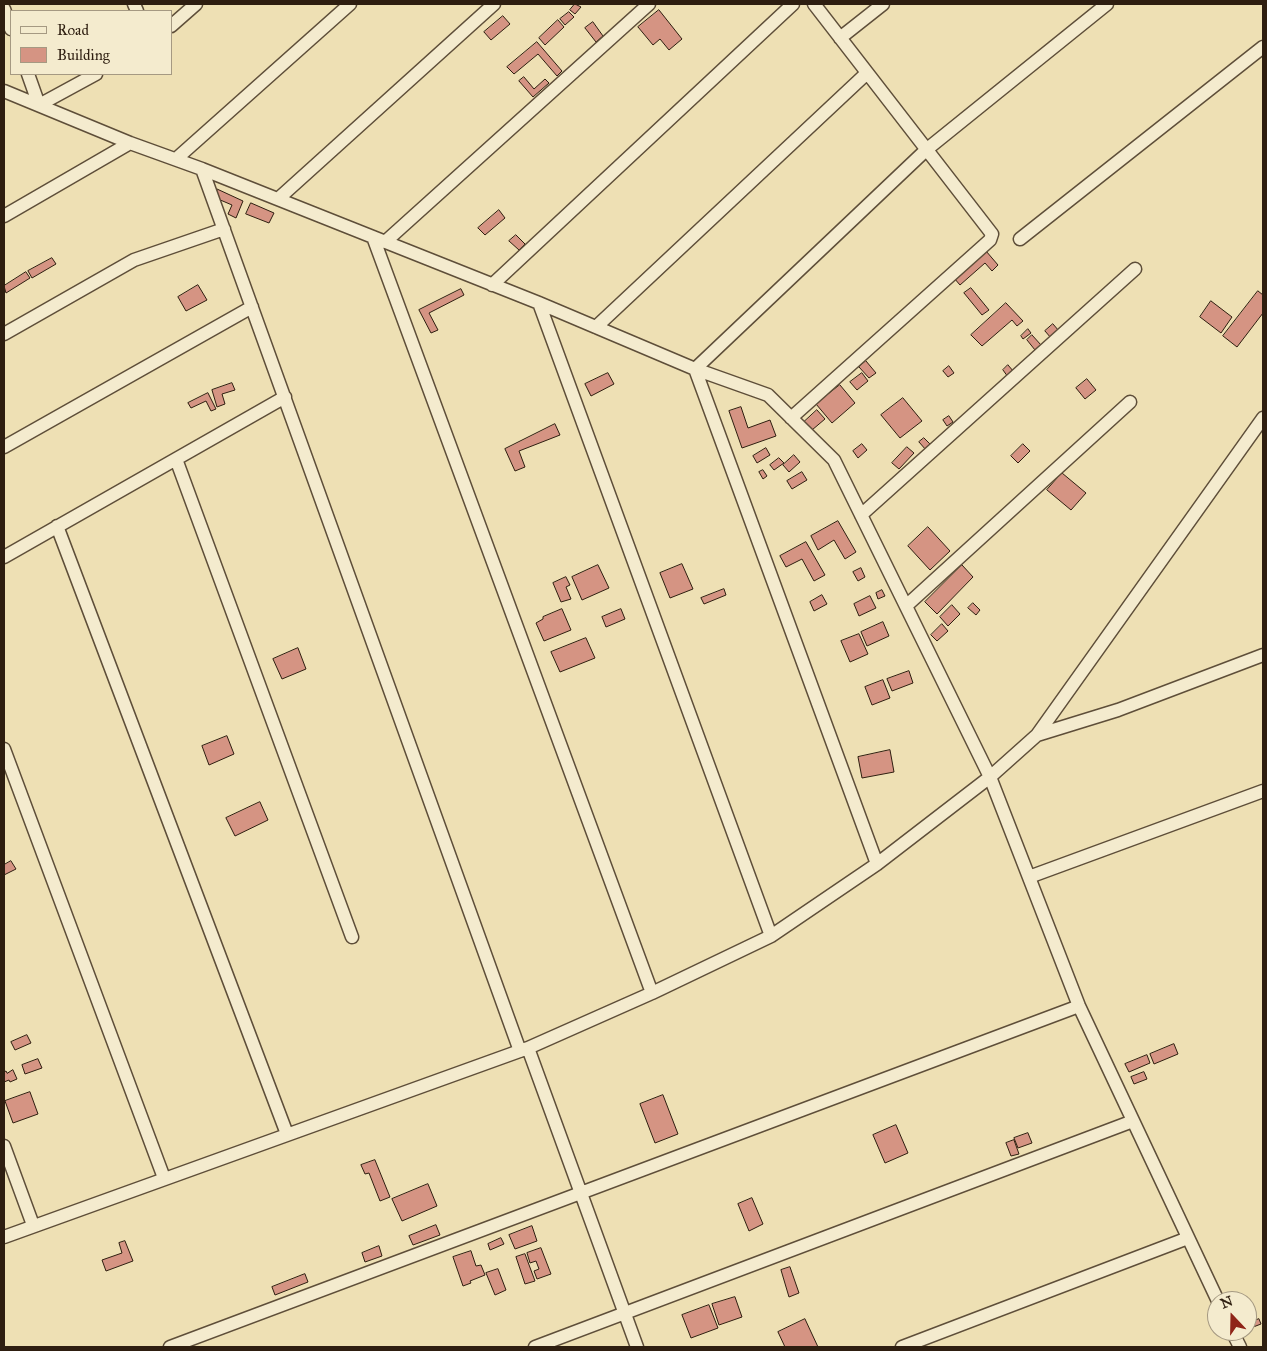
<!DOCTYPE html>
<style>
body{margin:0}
#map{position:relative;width:1267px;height:1351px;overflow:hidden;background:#eee0b4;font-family:"IM FELL Great Primer",serif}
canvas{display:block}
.frame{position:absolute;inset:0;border:5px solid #2e1e10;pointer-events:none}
.legend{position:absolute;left:10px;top:10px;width:162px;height:65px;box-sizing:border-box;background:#f4ebce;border:1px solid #a59982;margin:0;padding:6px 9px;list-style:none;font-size:15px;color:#2e1e10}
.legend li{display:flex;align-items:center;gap:10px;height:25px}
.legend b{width:25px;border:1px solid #a59982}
.north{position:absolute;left:1207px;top:1291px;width:50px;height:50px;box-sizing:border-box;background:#f4ebce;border:1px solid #a59982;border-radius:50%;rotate:339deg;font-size:14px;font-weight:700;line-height:20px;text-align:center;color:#2e1e10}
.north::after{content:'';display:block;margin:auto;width:18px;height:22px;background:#8f2418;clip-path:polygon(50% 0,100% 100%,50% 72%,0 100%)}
</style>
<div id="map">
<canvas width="1267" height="1351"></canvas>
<div class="frame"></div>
<ul class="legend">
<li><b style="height:6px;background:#f4ebce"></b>Road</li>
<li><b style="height:14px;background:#d59483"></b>Building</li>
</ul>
<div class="north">N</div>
</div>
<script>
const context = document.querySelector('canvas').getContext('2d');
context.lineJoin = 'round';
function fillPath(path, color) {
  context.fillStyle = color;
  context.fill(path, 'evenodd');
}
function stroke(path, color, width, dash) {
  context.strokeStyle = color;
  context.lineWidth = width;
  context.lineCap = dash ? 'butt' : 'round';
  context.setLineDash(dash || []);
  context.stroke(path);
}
const building = new Path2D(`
 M575,4L581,7L575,14L570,10Z
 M659,10L682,39L669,50L660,39L653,45L638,27Z
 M569,12L574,17L565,25L560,19Z
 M503,16L510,24L491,40L484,32Z
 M558,20L564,27L545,45L539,38Z
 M593,22L603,36L596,42L585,28Z
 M537,42L562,71L557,76L538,54L514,74L507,67Z
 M524,77L534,89L545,79L549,83L533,97L519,81Z
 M217,189L243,201L236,218L228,214L232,205L218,199Z
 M251,203L274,213L269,223L246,214Z
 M499,210L505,218L485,235L478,228Z
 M516,235L525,244L519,250L509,241Z
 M986,251L998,265L992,271L985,263L960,285L954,278Z
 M52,258L56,264L32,278L28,271Z
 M26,272L30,278L6,293L4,286Z
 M198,285L207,300L186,311L178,297Z
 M971,288L989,310L982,315L964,293Z
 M461,289L464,295L429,313L438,330L431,333L419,310Z
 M1258,291L1263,295V313L1237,347L1223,336Z
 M1211,301L1232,317L1221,333L1200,317Z
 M1006,303L1023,321L1017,326L1012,320L982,346L971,335Z
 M1053,324L1059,331L1051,338L1045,331Z
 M1028,329L1031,333L1023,339L1021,336Z
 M1032,335L1041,345L1035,350L1027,340Z
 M866,361L876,373L869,378L859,367Z
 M1008,365L1014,372L1008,377L1003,370Z
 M949,366L954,373L948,377L943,371Z
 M608,373L614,384L591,396L585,384Z
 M862,373L868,381L857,390L850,382Z
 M1087,379L1096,390L1085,399L1076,388Z
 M232,383L235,390L222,394L225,404L217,407L212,390Z
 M840,385L855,403L832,423L816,404Z
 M208,393L216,409L211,411L206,401L191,408L188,403Z
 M903,398L922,421L900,438L881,415Z
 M741,407L748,428L770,420L776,436L742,448L729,411Z
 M817,410L825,419L812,430L804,422Z
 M949,416L953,422L947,426L943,420Z
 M555,424L560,435L519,451L525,467L515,471L505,449Z
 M924,438L931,445L926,450L919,442Z
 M862,444L867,450L858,458L853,451Z
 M1023,444L1030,451L1018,463L1011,456Z
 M907,447L914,453L899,469L892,463Z
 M766,448L770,455L757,463L753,456Z
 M794,455L800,462L789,472L783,465Z
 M779,458L784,463L774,470L770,465Z
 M763,470L767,476L763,479L759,472Z
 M802,472L807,480L792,489L787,481Z
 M1062,473L1086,493L1071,510L1047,490Z
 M838,521L856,552L845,559L834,540L818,550L811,536Z
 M928,527L950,551L930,570L908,546Z
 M806,542L825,575L814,581L802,559L786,567L780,556Z
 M682,564L693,589L670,598L660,573Z
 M598,565L609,588L582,600L572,577Z
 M962,565L973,577L937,614L925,602Z
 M861,568L865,577L858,581L853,572Z
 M566,577L570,585L566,587L571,599L561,602L553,583Z
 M724,589L726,595L704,604L701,598Z
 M882,590L885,596L878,599L876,593Z
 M822,595L827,604L814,611L810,602Z
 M870,596L876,608L859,616L854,604Z
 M973,603L980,610L976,615L968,608Z
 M952,605L960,614L948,626L940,617Z
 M562,609L571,630L544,641L536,623L543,619V617Z
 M621,609L625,619L606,627L602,617Z
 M883,622L889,636L867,646L861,632Z
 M942,624L948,631L937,641L931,635Z
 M859,634L868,654L850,662L841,641Z
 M586,638L595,658L560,672L551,652Z
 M298,648L306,669L282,679L273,659Z
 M909,671L913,683L892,691L887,679Z
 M883,680L890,698L872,705L865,687Z
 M227,736L234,754L209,765L202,746Z
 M890,750L894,772L862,778L858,757Z
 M260,802L268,820L235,836L226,818Z
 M11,861L16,869L4,875V865Z
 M27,1035L31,1043L15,1050L11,1042Z
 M1174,1044L1178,1054L1154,1064L1150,1054Z
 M1147,1055L1150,1063L1129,1072L1125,1064Z
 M38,1059L42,1068L25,1074L22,1065Z
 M13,1070L17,1079L10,1082L9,1080L4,1082V1072L6,1071L7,1073Z
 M1144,1072L1147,1079L1134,1084L1131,1077Z
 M30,1092L38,1114L13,1123L5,1101Z
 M663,1095L678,1134L655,1143L640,1104Z
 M896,1125L908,1153L885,1163L873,1135Z
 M1028,1133L1032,1143L1018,1148L1014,1138Z
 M1014,1140L1019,1154L1011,1156L1006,1143Z
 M375,1160L390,1197L380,1201L369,1173L365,1174L361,1165Z
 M428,1184L437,1206L402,1221L392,1199Z
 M752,1198L763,1224L749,1231L738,1204Z
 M436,1225L440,1235L413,1245L409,1236Z
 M532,1226L537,1241L515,1249L509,1235Z
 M501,1238L504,1244L490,1250L488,1244Z
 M125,1241L133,1261L106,1271L102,1260L122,1253L119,1243Z
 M379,1246L382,1256L365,1262L362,1253Z
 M541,1248L551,1274L537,1279L534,1271L539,1269L536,1261L530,1263L527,1253Z
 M471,1251L476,1266L481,1265L485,1275L470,1281L471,1283L463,1286L453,1257Z
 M525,1254L535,1281L525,1284L516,1257Z
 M790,1267L799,1293L789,1297L781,1270Z
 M498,1269L506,1290L495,1295L486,1273Z
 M305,1274L308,1282L275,1295L272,1287Z
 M735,1297L742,1317L719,1325L712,1304Z
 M709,1305L718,1328L691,1338L682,1315Z
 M805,1319L818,1347H785L778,1332Z
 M1259,1319L1261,1324L1248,1329L1247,1324Z`);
const street = new Path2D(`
 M134,4L137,11
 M4,9L11,29
 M171,26L196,4
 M840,38L883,4
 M28,74L39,105L96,74
 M4,91L130,143L202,169L539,303L695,369L768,395L834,460L990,777L1079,1006L1218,1301
 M176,159L350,4
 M202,169L520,1051
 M278,199L494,4
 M4,216L130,143
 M373,237L652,993
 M1020,239L1263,47
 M385,242L649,4
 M492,285L793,4
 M539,303L771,936
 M596,327L867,73
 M4,334L134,260L224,229
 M791,418L990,240L992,234L814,4
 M4,447L252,307
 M176,459L352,937
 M861,515L1135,269
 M57,526L287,1134
 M4,557L285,397
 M906,606L1130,402
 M1037,735L1118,710L1263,655
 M4,749L164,1178
 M877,864L695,369L926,150L1107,4
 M1029,877L1263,791
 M528,1048L637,1347
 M4,1146L33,1225
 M4,1237L528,1048L652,993L771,936L877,864L990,777L1037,735L1263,418
 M1232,1331L1240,1347
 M170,1347L1079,1006
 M535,1347L1133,1121
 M902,1347L1188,1238`);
fillPath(building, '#d59483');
stroke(building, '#2e1e10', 1);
stroke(street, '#5e4e39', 15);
stroke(street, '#f4ebce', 12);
</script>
